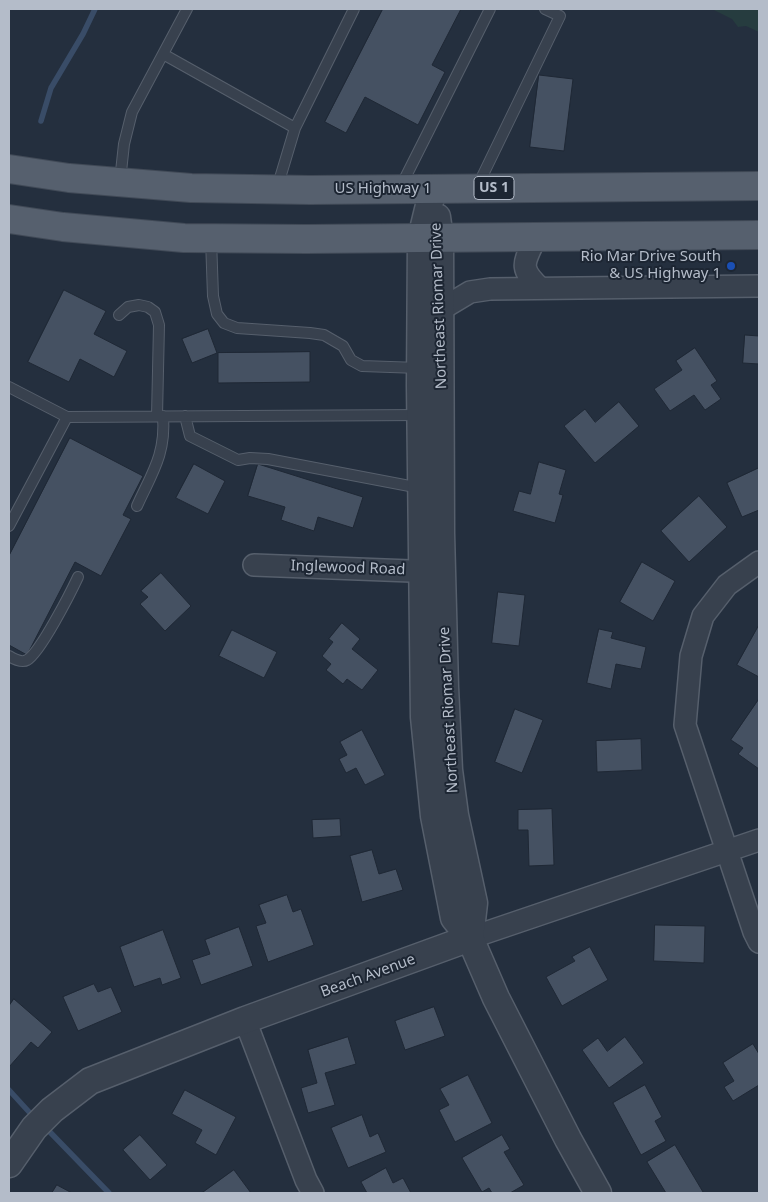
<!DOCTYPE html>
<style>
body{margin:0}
#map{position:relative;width:768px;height:1202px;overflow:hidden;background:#242f3e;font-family:"Noto Sans",sans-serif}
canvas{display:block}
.frame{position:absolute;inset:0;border:10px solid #b4bcc9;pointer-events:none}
</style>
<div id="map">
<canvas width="768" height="1202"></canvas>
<div class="frame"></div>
</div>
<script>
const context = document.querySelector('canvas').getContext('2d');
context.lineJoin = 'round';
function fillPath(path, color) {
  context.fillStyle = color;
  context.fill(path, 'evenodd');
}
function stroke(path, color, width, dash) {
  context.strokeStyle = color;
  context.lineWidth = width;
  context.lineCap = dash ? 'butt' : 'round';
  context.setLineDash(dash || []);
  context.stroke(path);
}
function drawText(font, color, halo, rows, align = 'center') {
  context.font = font + ' "Noto Sans",sans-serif';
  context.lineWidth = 4;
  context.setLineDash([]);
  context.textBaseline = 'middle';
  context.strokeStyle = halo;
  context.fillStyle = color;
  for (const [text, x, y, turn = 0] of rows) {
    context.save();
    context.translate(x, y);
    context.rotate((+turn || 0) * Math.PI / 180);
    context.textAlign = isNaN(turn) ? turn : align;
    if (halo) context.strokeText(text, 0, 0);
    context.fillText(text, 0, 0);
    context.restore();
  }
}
const green = new Path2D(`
 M712,9H759V32L746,26L738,27L732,19Z`);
const stream = new Path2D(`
 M41,121L51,88L83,34L95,9
 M9,1090L30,1113
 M48,1130L109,1193`);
const building = new Path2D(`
 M383,9H461L432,65L445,72L418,125L365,97L346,133L325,122Z
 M539,75L573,79L564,151L530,147Z
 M64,290L106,311L94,334L127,351L114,377L80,359L69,382L28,362Z
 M208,329L217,353L192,363L182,339Z
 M745,335L759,336V364L743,363Z
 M695,348L717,381L711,385L721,399L705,410L694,395L670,411L654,389L682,370L676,361Z
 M310,352V382L218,383V353Z
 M619,402L639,426L595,463L564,426L585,409L595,422Z
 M70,438L143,476L123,515L131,519L101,576L75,562L27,655L9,645V556Z
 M539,462L566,470L559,494L563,495L555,523L513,511L519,491L530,494Z
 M194,464L225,481L208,514L176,498Z
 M258,464L363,497L353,528L318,517L314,531L281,520L285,507L248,496Z
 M759,468V510L742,517L727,483Z
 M699,496L727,527L689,562L661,531Z
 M642,562L675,581L653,621L620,602Z
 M161,573L191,606L165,631L140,604L148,597L141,591Z
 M498,592L525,595L519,646L492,643Z
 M342,623L360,639L352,649L378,670L362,690L347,679L343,684L326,670L331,664L322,656L333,642L329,639Z
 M759,625V677L737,665Z
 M599,629L613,632L611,638L646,647L641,669L616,664L611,689L587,683Z
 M232,630L277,652L264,678L219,656Z
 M759,699V769L738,754L743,748L731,740Z
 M515,709L543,720L522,773L495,762Z
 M362,730L385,775L365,785L356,768L346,773L339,759L347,755L340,742Z
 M641,739L642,770L597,772L596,741Z
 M552,809L554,865L529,866L528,830H518V810Z
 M340,819L341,836L313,838L312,820Z
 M372,850L379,874L396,869L403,890L362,902L350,856Z
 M287,895L293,912L301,909L314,945L268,962L256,926L266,923L259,905Z
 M655,925L705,926L704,963L654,961Z
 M239,927L253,966L201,985L192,960L210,954L205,940Z
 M163,930L181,978L162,985L160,978L134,987L120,947Z
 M590,947L608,980L562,1006L546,977L575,961L572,957Z
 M94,984L98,992L111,987L122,1012L78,1031L63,997Z
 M14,999L52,1032L38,1048L31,1042L9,1067V1006Z
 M434,1007L445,1036L405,1050L395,1021Z
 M348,1037L356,1064L325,1073L335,1105L308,1113L301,1088L317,1083L308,1050Z
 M625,1037L644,1063L609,1088L582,1050L598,1038L607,1051Z
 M753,1044L759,1054V1085L733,1101L724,1087L734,1081L723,1063Z
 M468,1075L492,1123L455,1142L439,1110L449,1105L440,1089Z
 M645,1085L662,1117L655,1121L666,1141L641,1155L613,1103Z
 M185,1090L236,1117L216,1155L195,1143L202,1130L172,1114Z
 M362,1115L370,1137L378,1133L386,1152L348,1168L331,1128Z
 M140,1135L167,1165L150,1180L123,1150Z
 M502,1135L510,1149L504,1152L524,1185L510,1193H492L489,1188L482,1192L462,1158Z
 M675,1145L703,1192L702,1193H666L647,1162Z
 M386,1168L393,1183L403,1178L411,1193H367L361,1182Z
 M234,1170L251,1193H202Z
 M57,1185L72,1193H52Z`);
const service = new Path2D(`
 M163,54L295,128
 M120,181L124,144L132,112L187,9
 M478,185L560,16L545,9
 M401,186L490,9
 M277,188L295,128L354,9
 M211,239L213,296L217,314L224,323L237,328L310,333L324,335L343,346L351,360L362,366L419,368
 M119,315L128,307L139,305L148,307L155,312L159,325L157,416
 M9,387L67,417L421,415
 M185,416L190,436L238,460L250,458L268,459L420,488
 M137,506C152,473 166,454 163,416
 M9,526L67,417
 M9,656C14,659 22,663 27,660C40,653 71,592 78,577`);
const minor = new Path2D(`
 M536,237C524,263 518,267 540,288
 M440,310L470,292L490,289L759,286
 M759,562L727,585L703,616L691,656L685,725L754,932L759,942
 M254,565L437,572
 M470,938L759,840
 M245,1020L306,1180L313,1193`);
const tertiary = new Path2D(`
 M433,189L421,238L420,385L424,717L434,816L454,918L470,938L496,998L568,1139L598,1193
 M437,217L440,238L441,533L445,687L449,770L455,815L474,903L470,938
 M9,1164L34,1128L52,1110L90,1081L245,1020L470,938`);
const primary = new Path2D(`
 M9,169L69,178L191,188L310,190L759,186
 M9,219L63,227L184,238L306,239L759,235`);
const markers = [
 [731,266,5,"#1a4fb4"]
];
const shields = [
 [494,188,40]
];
const shieldNames = [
 ["US 1",494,188]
];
const streetNames = [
 ["US Highway 1",383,189],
 ["Northeast Riomar Drive",439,306,-92],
 ["Inglewood Road",348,568,2],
 ["Northeast Riomar Drive",449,710,-93],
 ["Beach Avenue",368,976,-20]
];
const poiNames = [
 ["Rio Mar Drive South",721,257],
 ["& US Highway 1",721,274]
];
fillPath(green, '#263c3f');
stroke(stream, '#394c67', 5.5);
fillPath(building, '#455162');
stroke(building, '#1f2835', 1);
stroke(service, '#565f6c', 12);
stroke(minor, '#565f6c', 24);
stroke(tertiary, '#565f6c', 29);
stroke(primary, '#414a57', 30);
stroke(service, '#38414e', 10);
stroke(minor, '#38414e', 21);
stroke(tertiary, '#38414e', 26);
stroke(primary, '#56606e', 28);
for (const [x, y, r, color] of markers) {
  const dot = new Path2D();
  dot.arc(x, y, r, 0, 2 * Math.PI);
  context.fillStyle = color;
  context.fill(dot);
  stroke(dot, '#1d2633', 2);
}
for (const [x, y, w] of shields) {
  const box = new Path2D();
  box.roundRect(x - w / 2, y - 11.5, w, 23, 4);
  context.fillStyle = '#1d2633';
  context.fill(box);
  stroke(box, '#b4bcc9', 1);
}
drawText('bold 14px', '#b4bcc9', null, shieldNames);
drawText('15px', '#b4bcc9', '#1d2633', streetNames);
drawText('15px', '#b4bcc9', '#1d2633', poiNames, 'right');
</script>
